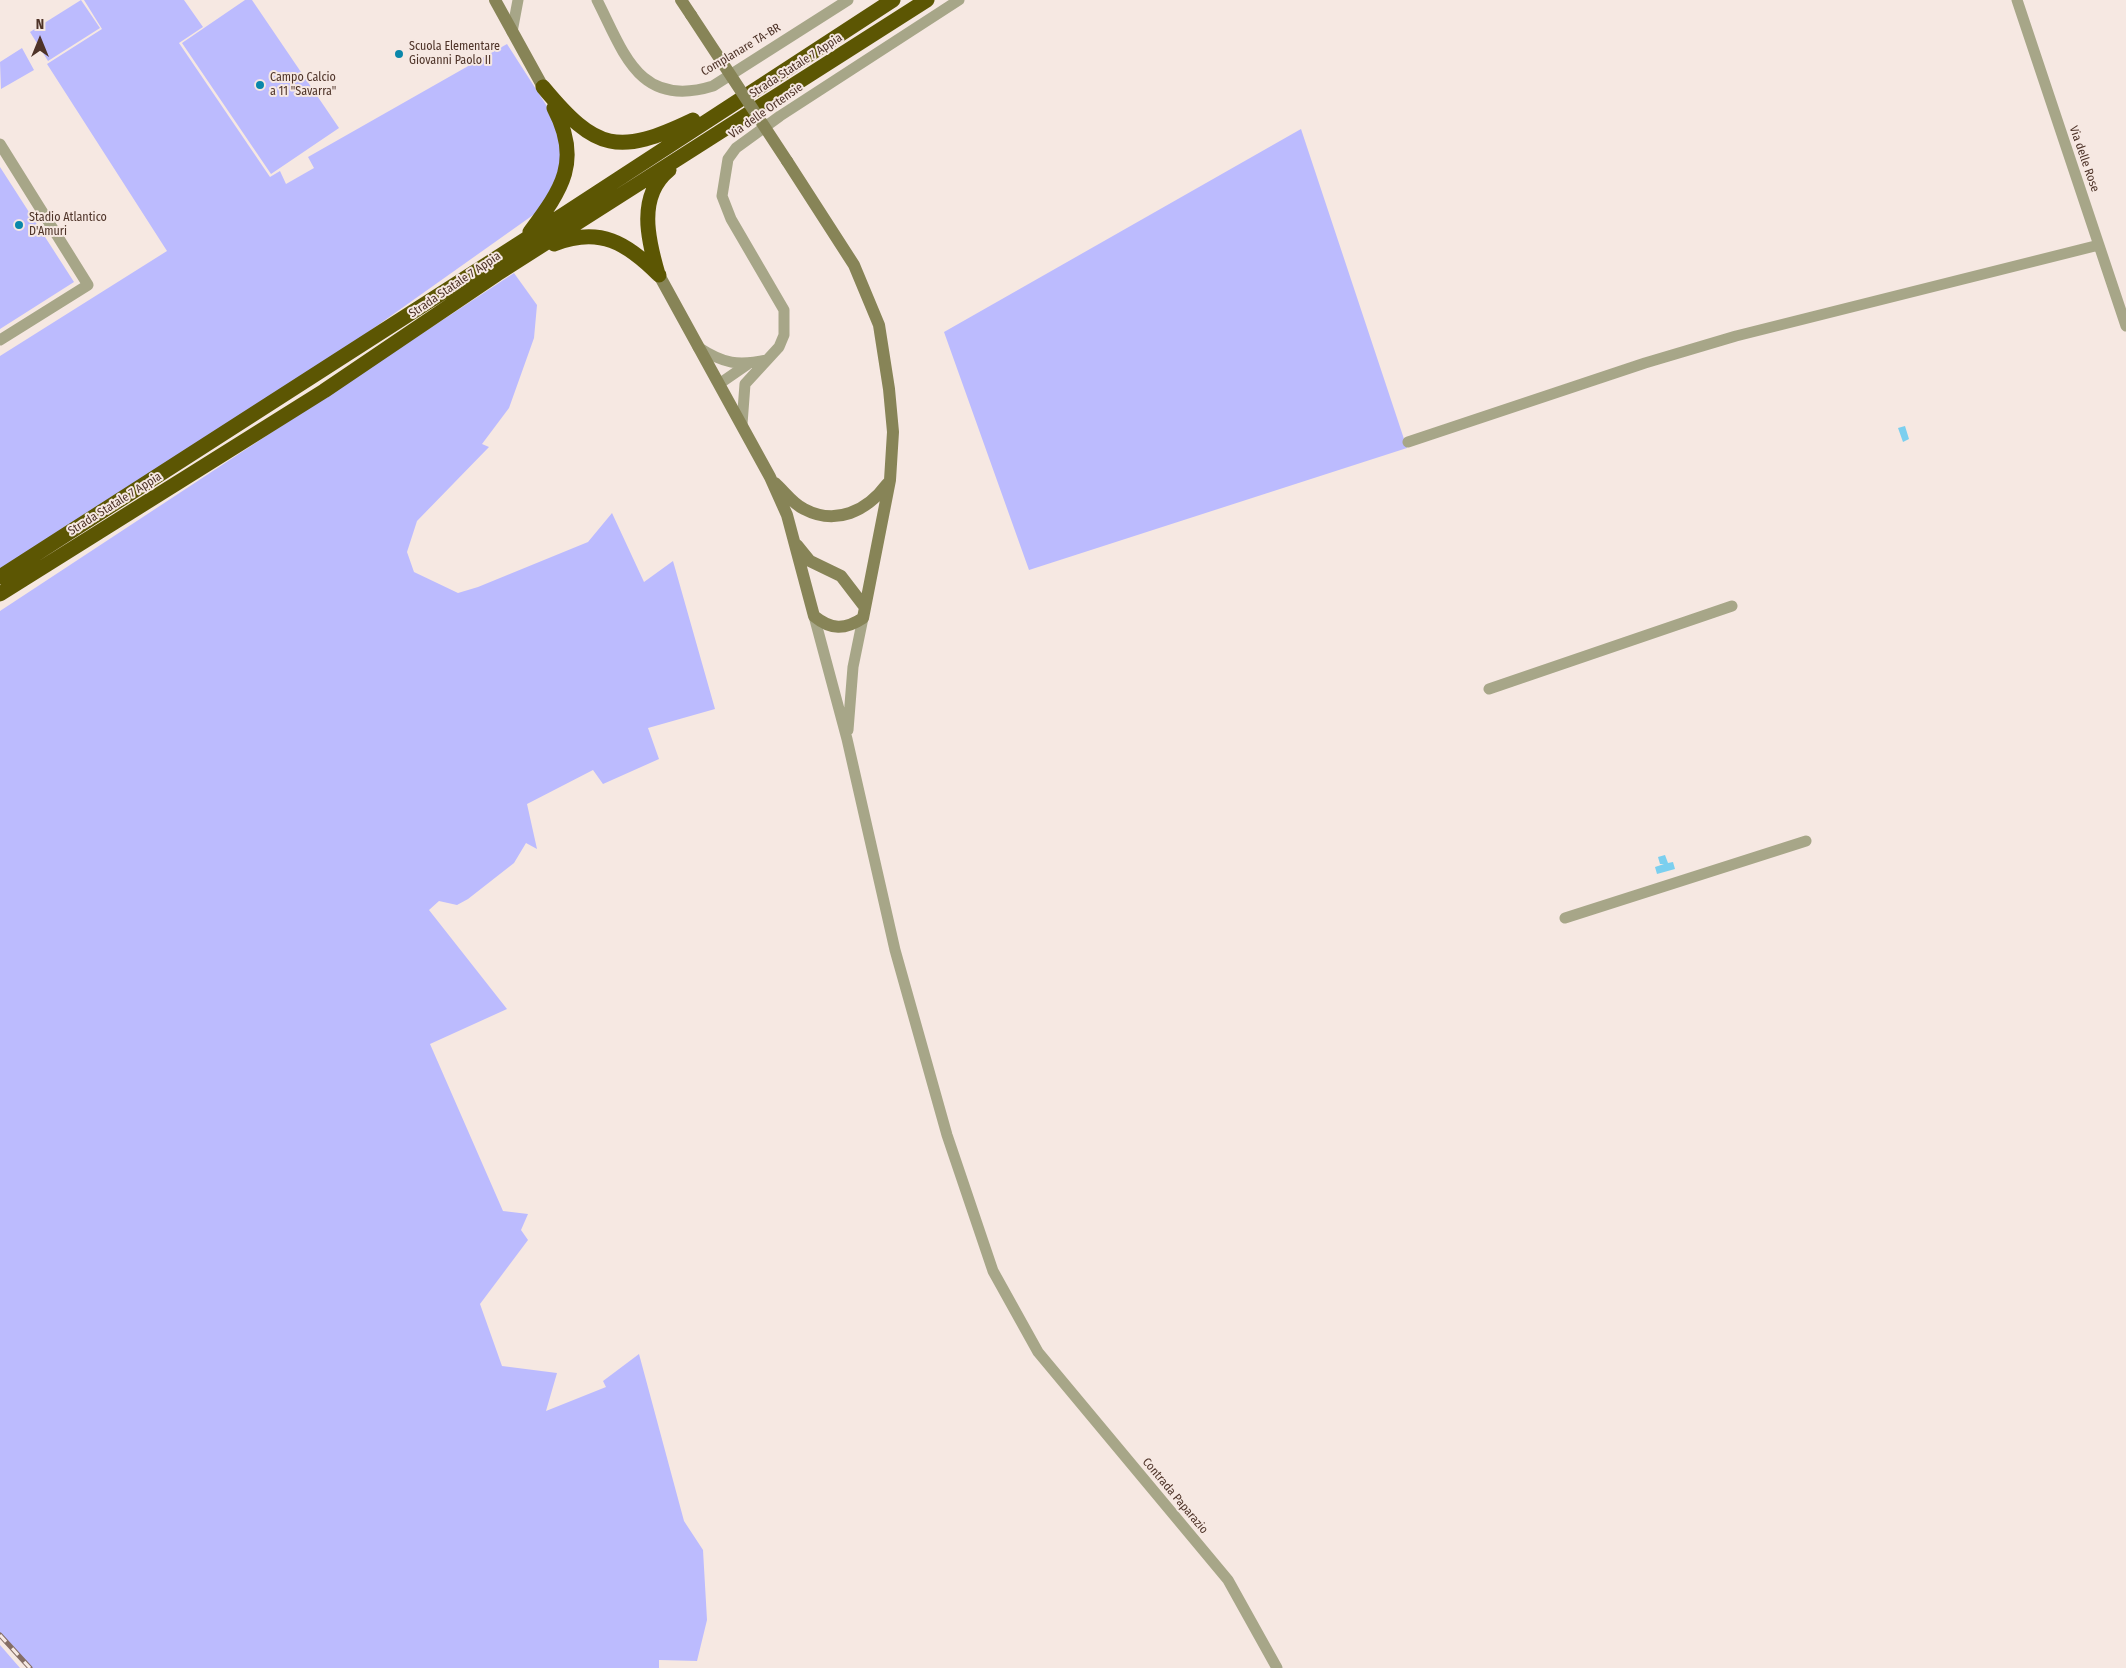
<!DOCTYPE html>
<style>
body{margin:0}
#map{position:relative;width:2126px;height:1668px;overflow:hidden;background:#f6e8e2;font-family:"Fira Sans Condensed",sans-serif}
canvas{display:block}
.north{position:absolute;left:15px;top:15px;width:50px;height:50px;-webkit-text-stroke:4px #f6e8e2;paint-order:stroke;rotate:0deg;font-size:14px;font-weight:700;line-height:20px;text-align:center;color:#4e3328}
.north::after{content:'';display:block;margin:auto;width:18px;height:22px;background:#4e3328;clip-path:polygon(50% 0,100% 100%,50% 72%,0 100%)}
</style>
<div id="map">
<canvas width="2126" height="1668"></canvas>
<div class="north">N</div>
</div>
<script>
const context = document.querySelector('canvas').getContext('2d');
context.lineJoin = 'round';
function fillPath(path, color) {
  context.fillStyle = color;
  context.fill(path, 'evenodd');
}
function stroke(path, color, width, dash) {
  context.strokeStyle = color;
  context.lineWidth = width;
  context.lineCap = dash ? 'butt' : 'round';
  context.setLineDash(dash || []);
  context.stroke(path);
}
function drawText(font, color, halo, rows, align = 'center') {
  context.font = font + ' "Fira Sans Condensed",sans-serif';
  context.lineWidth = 4;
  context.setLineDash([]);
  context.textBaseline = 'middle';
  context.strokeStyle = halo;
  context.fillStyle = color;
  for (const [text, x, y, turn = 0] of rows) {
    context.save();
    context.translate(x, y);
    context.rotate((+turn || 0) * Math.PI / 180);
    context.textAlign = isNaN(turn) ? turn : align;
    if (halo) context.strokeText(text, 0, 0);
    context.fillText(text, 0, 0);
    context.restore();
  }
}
const green = new Path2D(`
 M81,0L100,28L48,61L30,32Z
 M84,0H184L203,27L179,43L270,177L280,171L286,184L314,168L308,157L507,44L559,125L562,172L543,208L347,347L0,572V356L167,251L47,64L102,29Z
 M245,0H252L339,128L271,174L182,43Z
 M22,48L34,70L1,89L0,62Z
 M1301,129L1407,448L1029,570L944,332Z
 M0,167L74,282L0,329Z
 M514,273L537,305L534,338L509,408L482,444L489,447L417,521L407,552L414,572L458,593L478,587L588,542L612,513L644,582L673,561L715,709L648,728L659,759L603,784L593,770L527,804L537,849L526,843L514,863L468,899L457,905L439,901L429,910L507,1009L430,1044L503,1211L528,1214L521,1230L528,1240L480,1304L502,1366L557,1373L546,1411L606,1387L603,1381L639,1354L684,1521L703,1550L707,1620L697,1661L659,1660V1668H31L0,1634V611Z
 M0,1645L20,1668H0Z`);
const water = new Path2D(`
 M1905,426L1909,439L1903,442L1898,428Z
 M1665,855L1668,863L1673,862L1675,869L1657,874L1655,867L1664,864H1660L1658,857Z`);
const street = new Path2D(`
 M597,0C624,53 639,109 713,86L848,0
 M2017,0L2126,326
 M512,32L518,0
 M0,144L88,285L0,340
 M698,347C724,364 738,366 767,360
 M719,384L748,364
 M742,424L745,384L779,347L784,335V310L731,219L722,196L728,159L736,148L780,116L959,0
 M1408,442L1645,363L1736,336L2099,245
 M814,616L847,739L895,950L947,1135L993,1271L1038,1352L1228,1580L1277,1668
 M1489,689L1732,606
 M848,730L853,667L863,618
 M1565,918L1806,841`);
const secondary = new Path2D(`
 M495,0L543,87
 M681,0L691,15
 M659,275L770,477L787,515L814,616C831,630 845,630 863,618L890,480L893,432L889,389L879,325L854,265L787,161
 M775,483C784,491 793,504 804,509C836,526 867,511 887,484
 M797,545L810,561L841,576L864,606`);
const highway = new Path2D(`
 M543,87C596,151 618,156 693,120
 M530,232C562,189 582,161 554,108
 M554,244C600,226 627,243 659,275
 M658,274C648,240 637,196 669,170
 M0,577L523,241L893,0
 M0,594L324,391L497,274L927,0`);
const rail = new Path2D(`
 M0,1635L30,1668`);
const secondaryBridge = new Path2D(`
 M691,15L787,161`);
const markers = [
 [399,54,5,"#0a87aa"],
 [260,85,5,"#0a87aa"],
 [19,225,5,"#0a87aa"]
];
const poiNames = [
 ["Scuola Elementare",409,47],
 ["Giovanni Paolo II",409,61],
 ["Campo Calcio",270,78],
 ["a 11 \"Savarra\"",270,92],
 ["Stadio Atlantico",29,218],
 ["D'Amuri",29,232]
];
const streetNames = [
 ["Complanare TA-BR",741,50,-31],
 ["Strada Statale 7 Appia",796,66,-33],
 ["Via delle Ortensie",766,111,-35],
 ["Via delle Rose",2084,159,71],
 ["Strada Statale 7 Appia",455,285,-34],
 ["Strada Statale 7 Appia",115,504,-32],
 ["Contrada Paparazio",1175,1496,50]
];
fillPath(green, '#bcbbfe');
fillPath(water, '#7bcfef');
stroke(street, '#a7a688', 11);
stroke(secondary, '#878457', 12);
stroke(highway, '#5c5603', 15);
stroke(rail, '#856e65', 5);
stroke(rail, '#f6e8e2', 3, [9]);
stroke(secondaryBridge, '#878457', 12);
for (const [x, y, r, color] of markers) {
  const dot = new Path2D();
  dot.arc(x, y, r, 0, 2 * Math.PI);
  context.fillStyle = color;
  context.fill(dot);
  stroke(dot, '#f6e8e2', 2);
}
drawText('12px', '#4e3328', '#f6e8e2', poiNames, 'left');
drawText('12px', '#4e3328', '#f6e8e2', streetNames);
</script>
